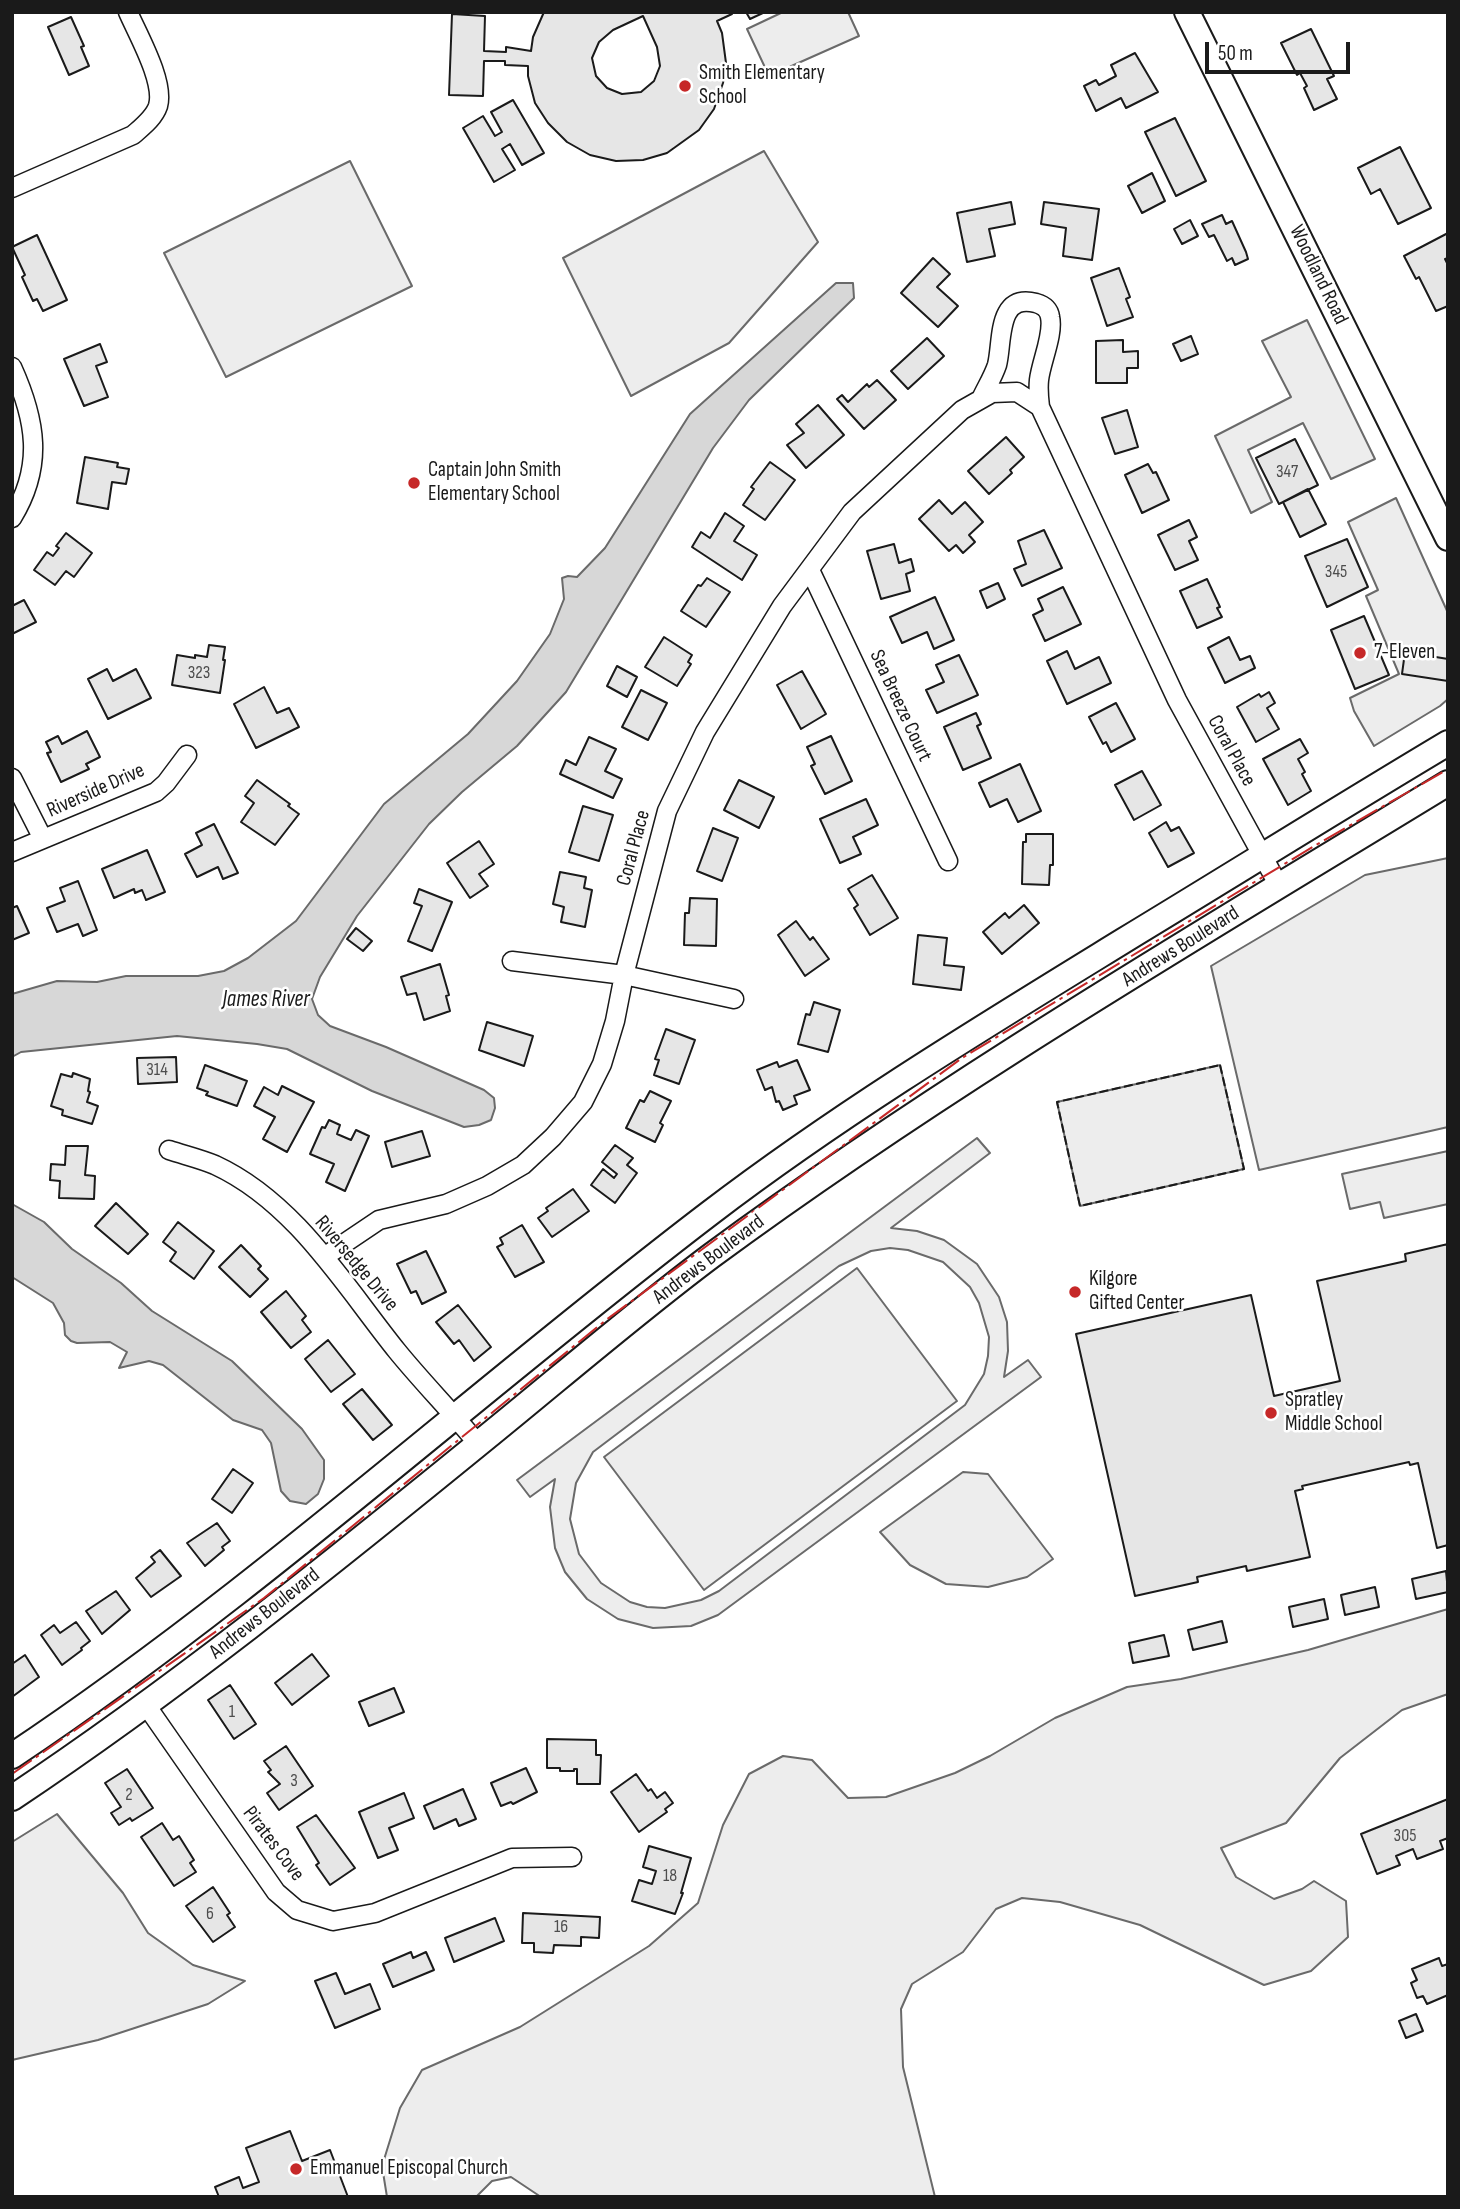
<!DOCTYPE html>
<style>
body{margin:0}
#map{position:relative;width:1460px;height:2209px;overflow:hidden;background:#fff;font-family:"Sofia Sans Condensed",sans-serif}
canvas{display:block}
.frame{position:absolute;inset:0;border:14px solid #1a1a1a;pointer-events:none}
.scale{position:absolute;left:1205px;top:42px;width:145px;height:32px;box-sizing:border-box;border:4px solid #1a1a1a;border-top:0;padding-left:9px;font-size:21px;line-height:24px;white-space:nowrap;color:#1a1a1a;-webkit-text-stroke:5px #fff;paint-order:stroke}
</style>
<div id="map">
<canvas width="1460" height="2209"></canvas>
<div class="frame"></div>
<div class="scale">50 m</div>
</div>
<script>
const context = document.querySelector('canvas').getContext('2d');
context.lineJoin = 'round';
function fillPath(path, color) {
  context.fillStyle = color;
  context.fill(path, 'evenodd');
}
function stroke(path, color, width, dash) {
  context.strokeStyle = color;
  context.lineWidth = width;
  context.lineCap = dash ? 'butt' : 'round';
  context.setLineDash(dash || []);
  context.stroke(path);
}
function drawText(font, color, halo, rows, align = 'center') {
  context.font = font + ' "Sofia Sans Condensed",sans-serif';
  context.lineWidth = 5;
  context.setLineDash([]);
  context.textBaseline = 'middle';
  context.strokeStyle = halo;
  context.fillStyle = color;
  for (const [text, x, y, turn = 0] of rows) {
    context.save();
    context.translate(x, y);
    context.rotate((+turn || 0) * Math.PI / 180);
    context.textAlign = isNaN(turn) ? turn : align;
    if (halo) context.strokeText(text, 0, 0);
    context.fillText(text, 0, 0);
    context.restore();
  }
}
const built = new Path2D(`
 M783,12H848L859,36L769,76L747,29Z
 M764,151L818,242L729,343L631,396L563,258Z
 M350,161L412,286L226,377L164,253Z
 M1307,320L1375,459L1331,479L1303,423L1248,450L1272,502L1251,513L1215,436L1291,397L1262,341Z
 M1396,498L1448,613V699L1440,706L1374,746L1354,711L1350,698L1399,674L1366,596L1378,590L1348,522Z
 M1448,858V1127L1259,1170L1211,966L1365,875Z
 M1220,1065L1244,1169L1080,1206L1057,1102Z
 M977,1138L990,1153L891,1228L917,1231L944,1240L977,1264L999,1297L1007,1322L1008,1351L1004,1377L1028,1360L1041,1377L718,1615L691,1626L653,1628L618,1619L587,1599L565,1572L555,1548L550,1507L555,1479L530,1497L517,1480ZM890,1248L908,1250L943,1262L970,1287L979,1303L989,1337L988,1356L984,1374L965,1405L719,1591L701,1600L665,1608L647,1607L630,1602L601,1583L579,1554L570,1519L576,1483L593,1452L839,1266L871,1251Z
 M1448,1151V1204L1384,1218L1380,1202L1350,1209L1342,1174Z
 M857,1268L957,1401L704,1590L604,1457Z
 M963,1472L988,1474L1053,1559L1027,1577L988,1587L946,1584L910,1565L880,1532Z
 M1448,1609V1694L1402,1710L1340,1758L1286,1823L1221,1848L1236,1877L1274,1899L1302,1889L1314,1881L1346,1901L1348,1937L1311,1971L1264,1985L1140,1925L1060,1902L1022,1898L996,1909L963,1952L912,1984L901,2009L903,2067L935,2197H541L511,2177L492,2181L476,2197H387L382,2166L400,2108L422,2070L520,2027L649,1946L698,1903L723,1825L749,1774L783,1756L812,1760L848,1798L886,1797L955,1773L990,1756L1055,1718L1127,1687L1181,1679L1308,1650Z
 M57,1814L123,1893L148,1933L193,1965L245,1981L208,2004L98,2040L12,2060V1842Z`);
const water = new Path2D(`
 M836,283H853L854,298L749,400L713,448L566,692L517,746L462,792L429,824L357,916L320,977L312,999L318,1015L330,1026L386,1047L484,1090L494,1098L495,1108L491,1120L479,1125L464,1127L372,1091L287,1049L257,1044L177,1036L21,1052L12,1057V994L57,981L97,982L126,976H198L224,971L248,958L296,921L384,804L468,734L517,681L550,634L564,599L562,578L568,576L577,577L605,548L690,414Z
 M12,1204L44,1222L72,1249L121,1283L152,1311L232,1361L302,1429L324,1460V1479L318,1494L306,1504L290,1501L281,1491L271,1443L262,1430L233,1420L163,1365L149,1361L119,1368L127,1352L110,1342L77,1343L71,1341L65,1335L64,1323L53,1303L12,1277Z`);
const building = new Path2D(`
 M544,12H731L732,14L717,21L722,33L726,63L723,83L714,109L699,130L667,153L643,160L616,161L590,155L567,142L548,123L535,103L528,76V66L505,65V61H484L483,96L449,95L452,14L485,16L484,51L506,52V47L531,51L533,37ZM643,16L657,47L660,66L654,81L641,92L622,94L607,88L596,76L592,58L599,42L613,30Z
 M746,12H765L750,19Z
 M71,17L84,46L81,47L89,66L69,75L48,27Z
 M1311,29L1334,76L1327,79L1337,99L1314,110L1304,88L1307,86L1300,73L1297,75L1281,43Z
 M1135,53L1158,92L1126,108L1121,98L1096,111L1084,86L1096,80L1099,85L1116,76L1111,65Z
 M513,100L544,153L522,165L510,144L502,149L515,170L494,182L463,128L483,116L495,136L502,132L491,112Z
 M1175,118L1206,181L1176,196L1145,132Z
 M1400,147L1431,208L1398,224L1380,189L1371,194L1358,168Z
 M1152,173L1165,201L1142,213L1128,186Z
 M1011,202L1015,224L989,229L995,256L967,262L957,213Z
 M1044,202L1099,209L1092,260L1063,256L1066,228L1041,224Z
 M1222,215L1226,224L1232,221L1246,252L1248,259L1235,265L1232,258L1227,261L1214,235L1209,237L1202,224Z
 M1190,220L1198,236L1182,244L1174,229Z
 M1448,233V258L1445,259L1448,265V306L1436,311L1419,277L1416,279L1404,256Z
 M37,235L67,300L43,311L37,299L33,301L22,277L25,275L12,247Z
 M933,258L950,274L937,287L958,306L938,327L901,293Z
 M1119,268L1130,297L1126,299L1133,317L1107,326L1091,278Z
 M1191,336L1198,354L1181,361L1173,344Z
 M927,338L944,356L908,389L891,371Z
 M1123,340V352L1138,351V368H1127V383H1096V341Z
 M100,344L107,362L96,366L108,397L84,406L64,359Z
 M877,380L896,400L864,429L837,399L842,395L848,402L867,384L869,387Z
 M818,405L844,435L806,468L787,445L804,433L796,424Z
 M1127,410L1138,447L1115,454L1102,418Z
 M1006,437L1024,457L1010,470L1012,473L989,494L968,471Z
 M1295,439L1318,485L1279,504L1256,458Z
 M85,457L118,463L117,467L129,469L126,484L112,482L108,509L77,503Z
 M770,462L795,480L765,520L743,505L754,489L751,487Z
 M1148,464L1153,473L1156,472L1169,500L1142,513L1125,475Z
 M1308,489L1326,524L1300,537L1283,502Z
 M939,500L952,514L965,502L983,522L969,535L975,542L963,553L956,545L949,551L919,519Z
 M725,513L744,526L734,541L757,555L742,580L692,547L701,532L710,538Z
 M1189,520L1197,537L1189,541L1198,560L1175,570L1158,535Z
 M1044,530L1062,568L1022,586L1014,569L1026,564L1018,541Z
 M66,533L92,553L74,577L66,571L55,585L34,570L47,552L53,556L59,548L56,546Z
 M1347,539L1368,587L1327,607L1305,556Z
 M894,544L899,563L911,559L914,571L906,574L910,591L881,599L867,551Z
 M707,578L730,592L706,627L681,611L698,585L701,586Z
 M1207,579L1220,607L1217,608L1222,617L1197,628L1180,591Z
 M998,583L1005,599L987,608L980,591Z
 M1063,587L1081,624L1045,641L1033,615L1043,610L1038,599Z
 M935,597L954,640L934,649L927,632L902,643L890,617Z
 M24,600L36,622L12,634V606Z
 M1364,616L1389,675L1355,689L1331,630Z
 M664,637L692,655L688,662L691,664L677,686L645,667Z
 M1229,637L1240,660L1250,656L1255,668L1225,683L1208,648Z
 M209,645L225,647L223,660H225L220,693L172,685L177,655L195,658V655L207,657Z
 M1067,651L1075,669L1099,657L1111,683L1067,704L1047,661Z
 M1405,652L1448,659V681L1402,674Z
 M959,655L978,695L937,713L926,690L944,682L936,665Z
 M617,666L637,677L627,697L607,686Z
 M107,669L113,681L136,669L151,698L108,719L88,679Z
 M802,671L826,714L801,729L777,685Z
 M264,687L277,713L289,708L299,727L256,748L234,704Z
 M641,690L667,703L648,740L622,727Z
 M1269,692L1275,703L1267,708L1279,729L1256,742L1237,707L1259,694L1261,697Z
 M1116,703L1135,739L1111,752L1106,742L1103,744L1089,717Z
 M976,713L981,724L977,726L991,758L963,770L944,727Z
 M87,731L100,757L86,764L89,769L61,782L47,753L51,752L46,742L58,736L62,744Z
 M831,736L852,781L825,794L811,766L815,764L807,747Z
 M589,737L616,749L605,771L622,779L613,798L560,774L566,760L576,765Z
 M1300,739L1308,753L1298,759L1305,772L1302,774L1311,791L1288,805L1263,759Z
 M1020,764L1041,811L1018,822L1007,799L990,807L979,783Z
 M1142,771L1161,805L1134,820L1115,785Z
 M257,780L290,804L288,806L299,814L275,845L241,822L254,803L245,796Z
 M739,780L774,797L759,828L724,810Z
 M866,799L878,825L853,837L861,854L840,863L820,819Z
 M583,806L613,815L599,861L569,852Z
 M1166,822L1171,831L1179,827L1194,853L1168,867L1149,833Z
 M214,824L238,873L223,879L218,867L197,877L185,854L202,845L196,833Z
 M713,828L738,838L722,881L697,871Z
 M1026,834H1053V865H1050L1049,885L1022,884L1023,842H1026Z
 M479,841L494,864L479,874L488,886L470,898L447,863Z
 M147,850L165,892L146,900L142,890L135,893L134,889L114,898L102,869Z
 M560,872L586,877L584,888L592,890L585,927L561,922L564,907L553,904Z
 M872,875L898,918L870,935L854,908L858,905L848,889Z
 M78,881L97,930L83,936L78,924L57,932L47,908L65,901L60,888Z
 M419,889L452,902L432,951L408,941L422,906L414,903Z
 M690,898L717,899L716,946L684,945L685,913H689Z
 M1024,905L1039,923L1002,954L983,932L1005,913L1009,918Z
 M17,906L29,933L12,940V908Z
 M796,921L810,940L813,937L829,959L805,976L778,935Z
 M356,928L372,941L363,951L347,939Z
 M918,935L947,938L944,965L964,967L961,990L913,984Z
 M440,964L449,995L446,996L450,1011L424,1020L416,993L407,995L401,977Z
 M814,1002L840,1010L828,1052L798,1044L806,1014L810,1015Z
 M487,1022L533,1036L524,1066L479,1050Z
 M666,1029L695,1040L679,1084L654,1075L659,1060L655,1059Z
 M176,1057L177,1082L138,1084L137,1058Z
 M797,1060L810,1090L794,1096L797,1104L783,1110L779,1101L776,1102L772,1087L765,1090L757,1070L777,1062L779,1067Z
 M205,1065L247,1081L237,1106L206,1095L208,1092L197,1088Z
 M73,1073L90,1079L88,1091L90,1092L87,1102L98,1106L92,1124L62,1115L63,1110L51,1106L61,1074L72,1077Z
 M282,1086L314,1102L287,1152L263,1139L275,1117L254,1106L264,1087L278,1095Z
 M650,1091L671,1101L660,1123L663,1125L655,1142L626,1128L640,1100L644,1102Z
 M329,1120L340,1125L337,1134L351,1140L356,1130L369,1136L345,1191L326,1182L334,1164L310,1154L322,1127L325,1128Z
 M422,1131L430,1156L392,1167L385,1142Z
 M615,1145L633,1158L627,1165L637,1173L615,1203L591,1185L603,1169L614,1178L617,1174L602,1162Z
 M66,1146H88L85,1175L95,1176L94,1199L59,1198L60,1181L50,1180L51,1164L65,1165Z
 M573,1189L589,1211L552,1237L538,1218L548,1211L546,1208Z
 M116,1203L148,1234L128,1254L95,1226Z
 M178,1222L214,1251L194,1279L170,1261L176,1252L163,1242Z
 M522,1225L544,1262L515,1277L497,1247L503,1244L500,1238Z
 M1448,1244V1545L1437,1548L1418,1463L1410,1465L1409,1462L1302,1486L1303,1489L1295,1491L1310,1557L1247,1571L1246,1566L1197,1577L1198,1582L1135,1596L1076,1334L1251,1295L1274,1396L1340,1381L1317,1281L1406,1261L1405,1254Z
 M241,1245L261,1266L258,1269L268,1279L250,1297L219,1267Z
 M426,1251L446,1292L422,1304L416,1291L411,1293L397,1264Z
 M286,1291L306,1316L302,1320L311,1332L291,1348L261,1312Z
 M458,1305L491,1347L474,1361L459,1340L454,1344L436,1322Z
 M328,1340L355,1374L331,1392L305,1359Z
 M362,1389L392,1425L373,1440L343,1404Z
 M233,1469L253,1483L232,1513L212,1499Z
 M217,1523L230,1541L222,1547L224,1550L205,1566L187,1543Z
 M160,1550L181,1576L151,1597L136,1578L155,1562L151,1557Z
 M1446,1571L1448,1592L1416,1599L1412,1579Z
 M1375,1587L1379,1607L1345,1615L1341,1595Z
 M116,1591L130,1610L102,1634L86,1611Z
 M1324,1599L1328,1619L1293,1627L1289,1607Z
 M1222,1621L1227,1642L1193,1650L1188,1630Z
 M76,1622L90,1641L81,1648L82,1650L62,1665L41,1635L54,1625L60,1633Z
 M1164,1635L1169,1656L1133,1663L1129,1643Z
 M312,1654L329,1676L292,1705L275,1683Z
 M25,1655L39,1677L12,1697V1664Z
 M230,1685L256,1724L234,1739L208,1700Z
 M394,1688L404,1712L369,1726L359,1702Z
 M547,1739L596,1740V1755H601L600,1784H577V1769H574V1771H560V1768H547Z
 M286,1746L313,1786L279,1810L267,1793L280,1784L268,1772L271,1770L264,1761Z
 M526,1768L537,1792L513,1804L511,1802L501,1806L491,1783Z
 M127,1769L153,1808L132,1821L130,1818L119,1825L111,1813L121,1807L105,1783Z
 M636,1774L648,1791L651,1789L657,1798L665,1792L673,1803L665,1809L667,1812L639,1832L611,1792Z
 M463,1789L476,1819L459,1826L456,1819L434,1829L424,1806Z
 M404,1793L414,1818L389,1828L398,1850L378,1858L359,1812Z
 M1448,1799V1838L1440,1841L1443,1849L1417,1859L1413,1849L1396,1856L1400,1865L1377,1874L1361,1834Z
 M316,1815L355,1868L330,1885L316,1865L319,1863L297,1827Z
 M162,1823L173,1840L179,1836L194,1860L190,1863L196,1872L174,1886L141,1837Z
 M649,1846L691,1858L681,1893H683L675,1914L632,1901L639,1880L652,1884L656,1871L643,1867Z
 M213,1887L230,1913L227,1915L235,1927L213,1942L186,1906Z
 M523,1913L600,1917L599,1938L581,1937V1946L554,1945L553,1953L534,1952V1943H522Z
 M495,1918L504,1941L454,1962L445,1938Z
 M411,1952L413,1958L426,1952L434,1970L393,1987L383,1964Z
 M1439,1958L1442,1966L1448,1964V1995L1427,2004L1423,1996L1417,1998L1411,1983L1417,1980L1412,1969Z
 M336,1973L345,1994L370,1984L380,2009L335,2028L315,1981Z
 M1416,2014L1423,2031L1406,2038L1399,2021Z
 M290,2131L302,2161L330,2150L348,2197H219L215,2187L239,2177L243,2188L259,2182L246,2148Z`);
const street = new Path2D(`
 M12,188L133,135C142,127 154,118 158,106C165,82 138,35 128,12
 M12,367C36,420 44,466 12,518
 M981,399C986,388 993,377 997,365C1003,342 996,293 1036,303C1043,305 1049,309 1050,317C1054,334 1041,362 1039,380C1038,389 1039,399 1040,407
 M810,570L948,861
 M12,778L43,839
 M12,852L156,792L166,783L187,755
 M512,961L624,975L734,999
 M169,1150C184,1155 201,1159 215,1165C295,1202 344,1285 397,1351C423,1383 452,1412 478,1444
 M324,1257L379,1220L446,1204L487,1186L523,1165L553,1137L583,1102L602,1064L615,1021L624,975L667,811L705,732L782,606L852,512L962,410L992,393L1017,392L1040,407L1177,700L1279,886
 M146,1705L276,1892L297,1910L333,1921L375,1913L512,1858L572,1857`);
const secondary = new Path2D(`
 M1187,12L1448,538
 M12,1756C258,1592 475,1392 710,1213C841,1113 983,1027 1123,941C1232,875 1339,808 1448,743
 M12,1798C174,1690 326,1568 477,1445C555,1382 631,1316 711,1256C946,1083 1199,935 1448,783`);
const fence = new Path2D(`
 M1220,1065L1244,1169L1080,1206L1057,1102Z`);
const power = new Path2D(`
 M12,1774L264,1598L606,1320L962,1058L1316,845L1448,769`);
const markers = [
 [685,86,7,"#c62828"],
 [414,483,7,"#c62828"],
 [1360,653,7,"#c62828"],
 [1075,1292,7,"#c62828"],
 [1271,1413,7,"#c62828"],
 [296,2169,7,"#c62828"]
];
const numberNames = [
 ["347",1287,472],
 ["345",1336,572],
 ["323",199,673],
 ["314",157,1070],
 ["1",232,1712],
 ["3",294,1781],
 ["2",129,1795],
 ["305",1405,1836],
 ["18",670,1876],
 ["6",210,1914],
 ["16",561,1927]
];
const poiNames = [
 ["Smith Elementary",699,74],
 ["School",699,98],
 ["Captain John Smith",428,471],
 ["Elementary School",428,495],
 ["7-Eleven",1374,653],
 ["Kilgore",1089,1280],
 ["Gifted Center",1089,1304],
 ["Spratley",1285,1401],
 ["Middle School",1285,1425],
 ["Emmanuel Episcopal Church",310,2169]
];
const streetNames = [
 ["Woodland Road",1318,275,64],
 ["Sea Breeze Court",900,706,65],
 ["Coral Place",1231,751,61],
 ["Riverside Drive",96,791,-24],
 ["Coral Place",634,848,-75],
 ["Andrews Boulevard",1181,947,-32],
 ["Andrews Boulevard",709,1260,-37],
 ["Riversedge Drive",356,1264,50],
 ["Andrews Boulevard",265,1614,-38],
 ["Pirates Cove",273,1844,53]
];
const waterNames = [
 ["James River",266,1000]
];
fillPath(built, '#ededed');
stroke(built, '#6a6a6a', 2);
fillPath(water, '#d7d7d7');
stroke(water, '#6a6a6a', 2);
fillPath(building, '#e6e6e6');
stroke(building, '#1a1a1a', 2);
stroke(street, '#1a1a1a', 21);
stroke(secondary, '#1a1a1a', 28);
stroke(street, '#fff', 18);
stroke(secondary, '#fff', 24);
stroke(fence, '#1a1a1a', 2, [9, 3.5]);
stroke(power, '#c62828', 2, [24, 5, 3.5, 5]);
for (const [x, y, r, color] of markers) {
  const dot = new Path2D();
  dot.arc(x, y, r, 0, 2 * Math.PI);
  context.fillStyle = color;
  context.fill(dot);
  stroke(dot, '#fff', 2.5);
}
drawText('18px', '#4d4d4d', null, numberNames);
drawText('21px', '#1a1a1a', '#fff', poiNames, 'left');
drawText('21px', '#1a1a1a', '#fff', streetNames);
drawText('italic 23px', '#1a1a1a', '#fff', waterNames);
</script>
